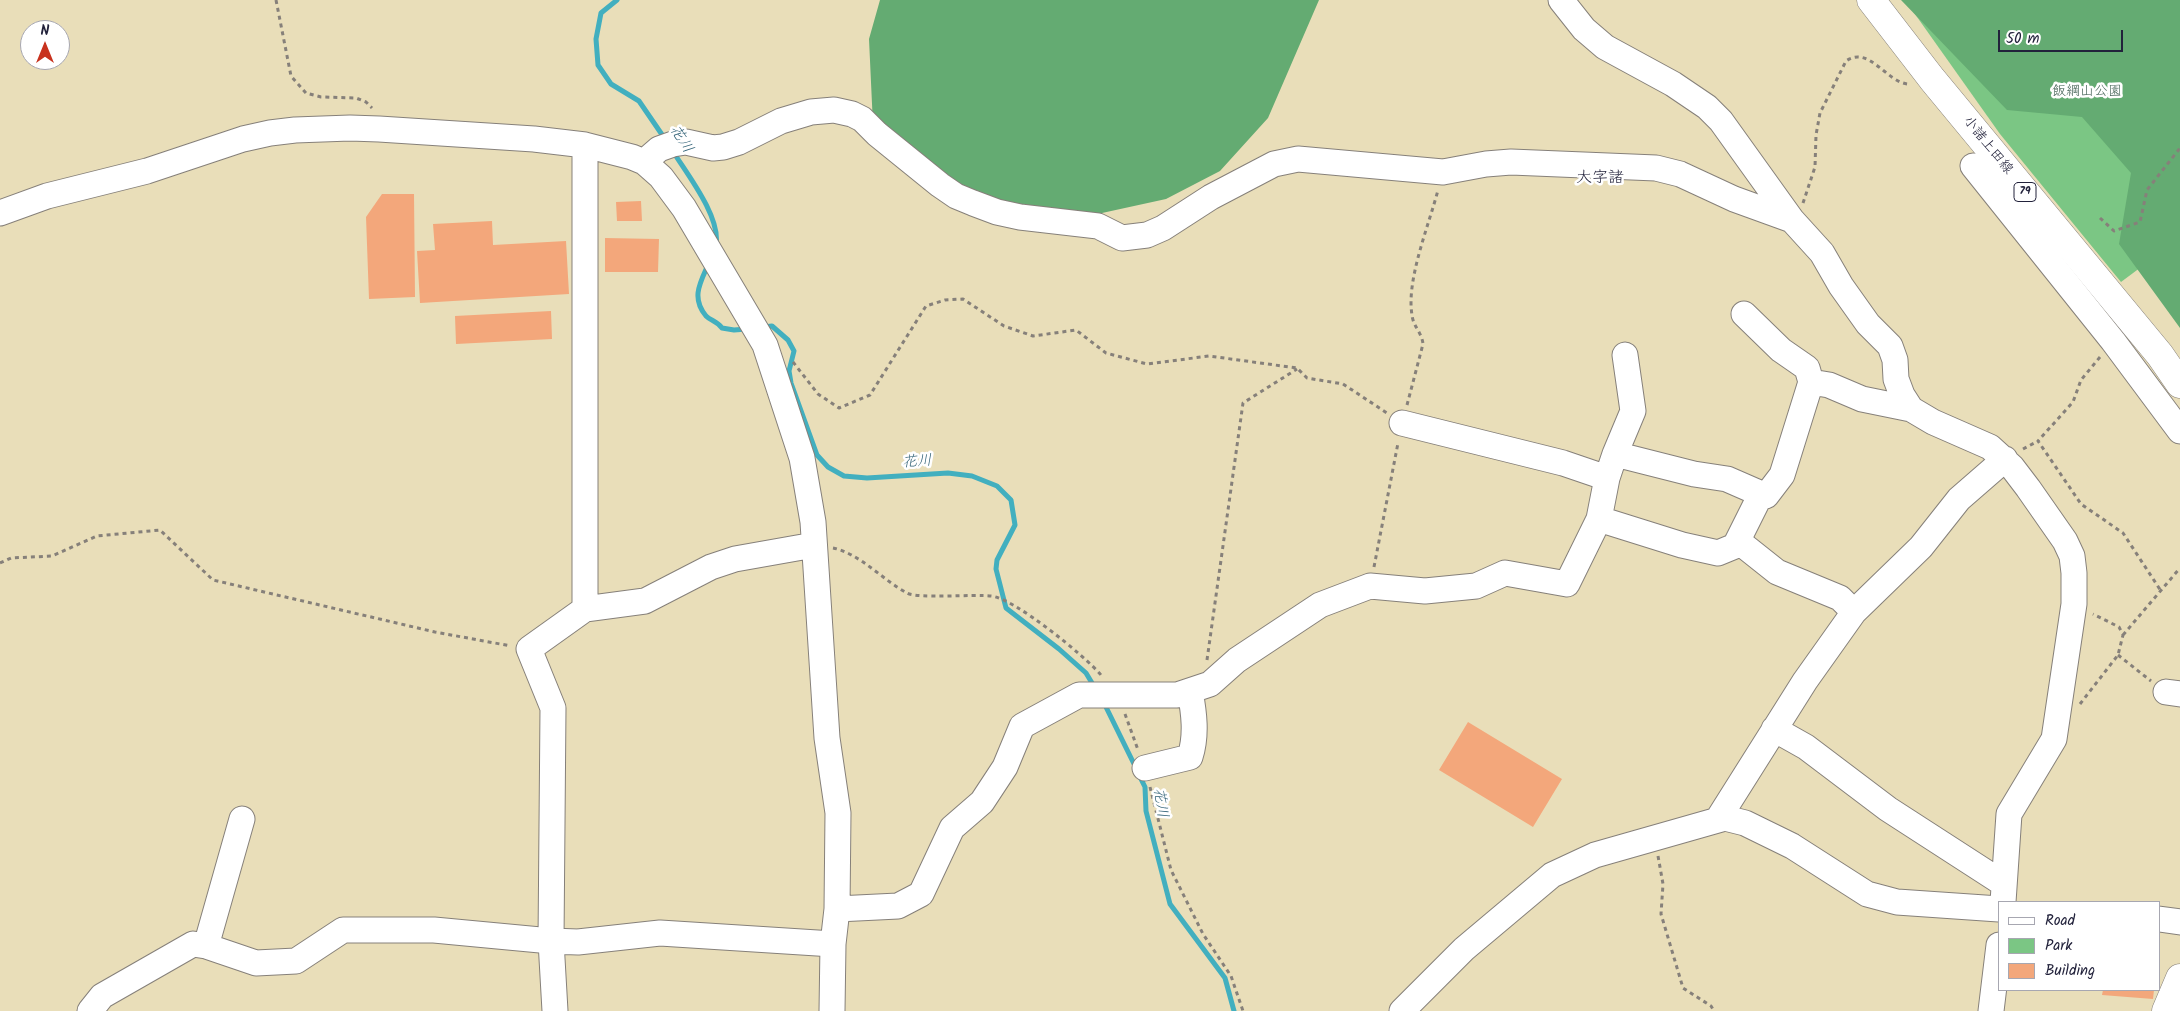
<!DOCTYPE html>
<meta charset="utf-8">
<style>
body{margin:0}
#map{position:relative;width:2180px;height:1011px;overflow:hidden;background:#e9deb9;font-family:Kalam,sans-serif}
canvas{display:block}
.legend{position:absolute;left:1998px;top:901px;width:162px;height:90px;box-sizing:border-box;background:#fff;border:1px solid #a7a7b1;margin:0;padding:6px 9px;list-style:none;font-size:15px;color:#22223b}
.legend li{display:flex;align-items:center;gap:10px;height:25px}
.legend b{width:25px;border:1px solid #a7a7b1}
.north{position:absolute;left:20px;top:20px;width:50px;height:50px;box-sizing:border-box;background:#fff;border:1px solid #a7a7b1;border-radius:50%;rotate:0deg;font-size:14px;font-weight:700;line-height:20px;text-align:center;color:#22223b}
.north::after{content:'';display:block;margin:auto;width:18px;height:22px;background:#c8321e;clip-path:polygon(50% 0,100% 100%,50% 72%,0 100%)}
.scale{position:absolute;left:1998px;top:30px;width:125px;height:22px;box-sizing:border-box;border:2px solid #22223b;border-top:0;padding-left:6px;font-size:15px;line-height:18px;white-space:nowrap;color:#22223b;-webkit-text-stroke:4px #fff;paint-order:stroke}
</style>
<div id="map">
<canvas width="2180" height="1011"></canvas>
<ul class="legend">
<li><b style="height:6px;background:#fff"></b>Road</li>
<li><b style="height:14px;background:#7bc684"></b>Park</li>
<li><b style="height:14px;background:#f3a77b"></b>Building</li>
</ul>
<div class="north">N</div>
<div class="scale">50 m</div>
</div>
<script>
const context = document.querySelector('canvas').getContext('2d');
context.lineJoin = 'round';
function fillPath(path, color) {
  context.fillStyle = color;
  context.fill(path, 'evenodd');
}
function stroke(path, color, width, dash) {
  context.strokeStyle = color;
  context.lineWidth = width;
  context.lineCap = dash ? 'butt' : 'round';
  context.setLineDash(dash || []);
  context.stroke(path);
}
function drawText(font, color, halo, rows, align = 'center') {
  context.font = font + ' Kalam,"Klee One",sans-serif';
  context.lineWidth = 5;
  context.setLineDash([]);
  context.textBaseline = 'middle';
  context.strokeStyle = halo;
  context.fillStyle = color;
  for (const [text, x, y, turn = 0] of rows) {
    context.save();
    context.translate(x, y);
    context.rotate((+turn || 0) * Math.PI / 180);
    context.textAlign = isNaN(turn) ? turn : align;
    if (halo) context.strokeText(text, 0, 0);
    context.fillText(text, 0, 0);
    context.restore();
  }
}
const green = new Path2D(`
 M1905,0H2180V238L2121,282L2000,134Z`);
const forest = new Path2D(`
 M880,0H1319L1268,118L1220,171L1166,199L1070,220L977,212L874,147L869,39Z
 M1901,0H2180V328L2119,244L2131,173L2082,117L2007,110Z`);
const stream = new Path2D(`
 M617,0L601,13L596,39L598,65L611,84L639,101L665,139
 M672,150C687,174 721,217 716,245
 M708,265C700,283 691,298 706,316C711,321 717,321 722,328L734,330L747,329
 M763,327L772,326L788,340L794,351L789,371L791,383L817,455L828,467L844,476L867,478L948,473L972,476L997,486L1011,500L1015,525L997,560L996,569L1006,608L1059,649L1086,673L1095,688
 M1104,703L1136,768
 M1139,775L1145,787L1146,811L1170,904L1225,978L1234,1011`);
const building = new Path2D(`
 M382,194H414L415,297L369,299L366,217Z
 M641,201L642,221H617L616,202Z
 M492,221L493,245L566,241L569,294L420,303L417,251L435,250L433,224Z
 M605,238L659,239L658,272H605Z
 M551,311L552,339L456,344L455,316Z
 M1468,722L1562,779L1533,827L1439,770Z
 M2103,990H2154L2153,999L2102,995Z`);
const path = new Path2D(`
 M276,0L291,76L306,93L321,97L356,98L366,102L372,108
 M1803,203L1815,167L1816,135L1820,113L1846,61C1869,45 1886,82 1908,84
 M2100,218L2114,231L2140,222L2147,190L2180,148
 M2100,357L2081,380L2073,402L2038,441L2081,504L2123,533L2161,591
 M793,362L818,394L839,408L870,395L926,306L945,300L963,299L1004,326L1033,336L1076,330L1106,353L1147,364L1209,356L1297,368L1307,378L1343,384L1387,413
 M1407,405L1423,344C1422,333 1413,326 1412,315C1406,280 1429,225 1438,190
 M2023,449L2038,441
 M833,548C859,553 884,581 907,593C917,599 975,594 991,596C1014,598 1085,656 1101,675
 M0,563L11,558L52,556L97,536L160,530L213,580L435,632L511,646
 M1374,567L1398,443
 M2123,635L2180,568
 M2118,655L2151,681
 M1207,660L1243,403L1297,369
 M2080,704L2118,655L2123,635L2119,627L2093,614
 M1125,714L1138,750
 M1150,787L1171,870L1203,934L1231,976L1243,1011
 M1658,856L1663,884L1661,914L1683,988L1711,1006L1714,1011`);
const minor = new Path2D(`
 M1561,0L1584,29L1605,47L1673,84L1707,107L1721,121L1792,220L1822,253L1841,286L1868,324L1890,346L1895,360L1896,379L1902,395L1911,409
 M585,145V609
 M644,162L659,149L673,144L686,142L713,148L723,147L739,142L781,121L811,112L834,110L852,114L862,119L877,134L940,185L956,196L973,203L997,212L1020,217L1098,226L1122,238L1147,235L1163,228L1211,197L1274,164L1298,159L1443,172L1486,164L1511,162L1656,168L1680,174L1734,199L1792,220
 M1973,166L2113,341L2180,431
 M0,213L47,196L147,171L243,139L270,133L295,130L350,128L379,129L534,139L585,145L632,157L644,162L661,177L684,208L765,345L802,458L813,522L827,738L838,813L837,909L833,944L832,1011
 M1744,314L1781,350L1807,368L1811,382
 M1402,423L1563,463L1607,478
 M1615,454L1633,411L1625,355
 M1599,519L1682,545L1718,553L1735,546L1761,494
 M1738,541L1777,572L1840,598L1854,612
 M2166,692L2180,694
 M1774,729L1806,747L1888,809L2004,884
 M1145,768L1190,757C1197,735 1194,713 1190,691
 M1718,819L1805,681L1854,612L1921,547L1959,499L2005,459
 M837,909L898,906L921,894L952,828L982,802L1005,767L1022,726L1079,695H1177L1210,684L1237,660L1320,605L1370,586L1425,591L1476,586L1505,573L1567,584L1599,519L1607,478L1615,454L1694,474L1727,479L1766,496L1782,475L1811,382L1829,385L1862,399L1911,409L1933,422L1990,447L2012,467L2028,488L2065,541L2072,556L2074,573V604L2054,739L2009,814L2003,902
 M2159,919L2180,922
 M206,946L242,819
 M90,1011L102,996L193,944L206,946L256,963L296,961L343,930H434L551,941L578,942L660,933L833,944
 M555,1011L551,941L553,708L529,649L585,609L645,601L711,567L735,559L814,545
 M1402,1011L1464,949L1552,875L1595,855L1725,818L1745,823L1792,846L1867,894L1897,902L1999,909
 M1991,1011L1999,945`);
const major = new Path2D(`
 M1871,0L1932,79L2160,355L2180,384
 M2166,1011L2180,978`);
const shields = [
 [2025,192,22]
];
const shieldNames = [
 ["79",2025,192]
];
const parkNames = [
 ["飯綱山公園",2087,93]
];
const streetNames = [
 ["小諸上田線",1987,146,51]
];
const waterNames = [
 ["花川",680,140,58],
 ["花川",917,463,-4],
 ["花川",1159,803,81]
];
const quarterNames = [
 ["大字諸",1600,179]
];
fillPath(green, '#7bc684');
fillPath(forest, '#64ab72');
stroke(stream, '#42afbf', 5);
fillPath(building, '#f3a77b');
stroke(minor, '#86807a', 27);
stroke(major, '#86807a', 29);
stroke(path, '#86807a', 3, [4, 4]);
stroke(minor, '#fff', 25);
stroke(major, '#fff', 28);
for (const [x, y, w] of shields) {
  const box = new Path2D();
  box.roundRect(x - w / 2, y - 9.5, w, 19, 4);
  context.fillStyle = '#fff';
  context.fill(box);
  stroke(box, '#22223b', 1);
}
drawText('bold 12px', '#22223b', null, shieldNames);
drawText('14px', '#466458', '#fff', parkNames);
drawText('14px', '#22223b', '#fff', streetNames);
drawText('italic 15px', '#306176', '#fff', waterNames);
drawText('16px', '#22223b', '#fff', quarterNames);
</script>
